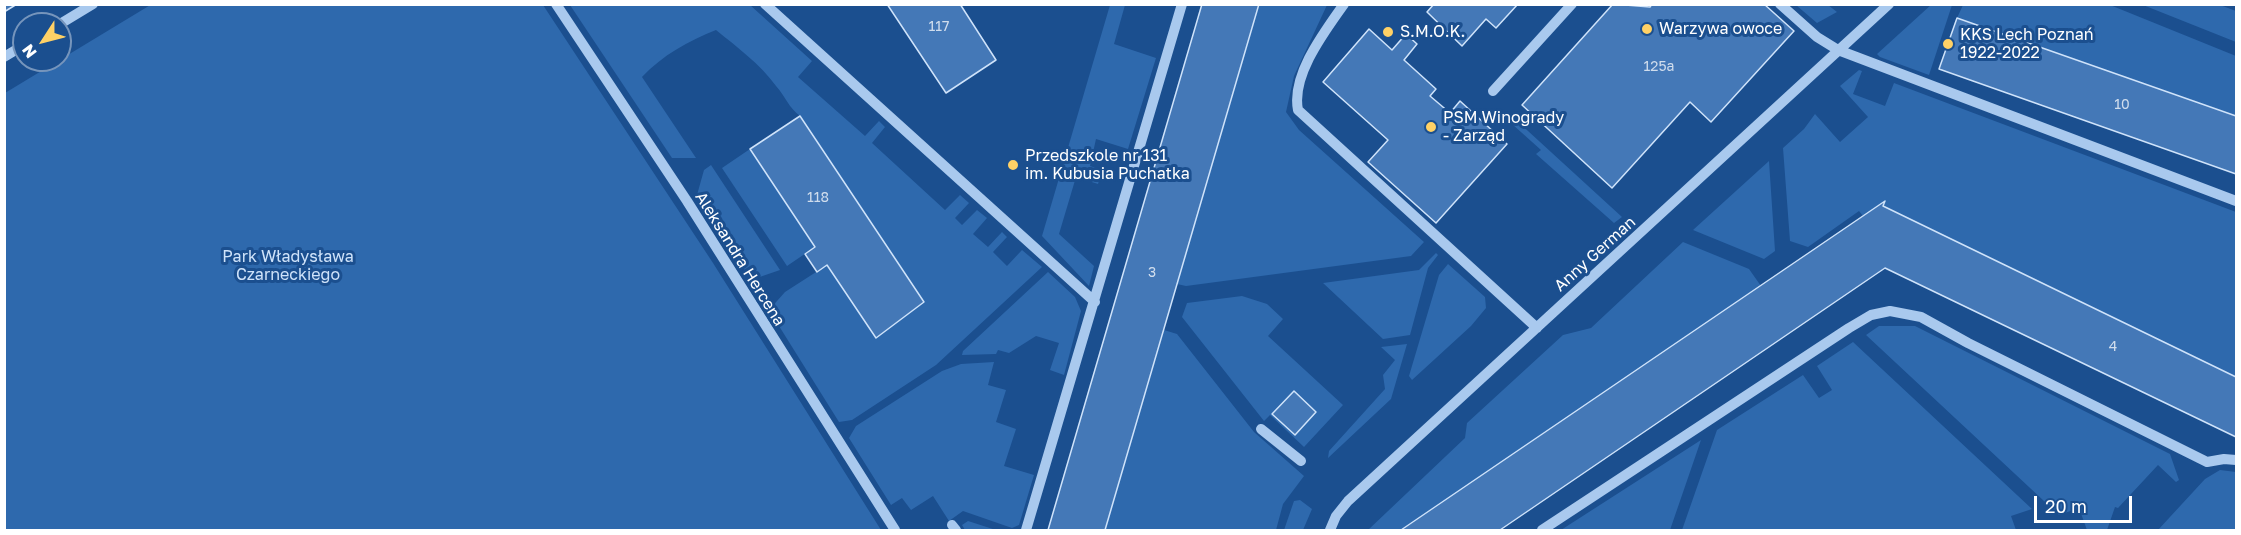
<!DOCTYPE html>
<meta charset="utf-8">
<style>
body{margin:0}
#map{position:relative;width:2241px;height:535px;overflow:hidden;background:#1b4f8f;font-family:"Golos Text",sans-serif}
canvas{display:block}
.frame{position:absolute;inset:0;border:6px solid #fff;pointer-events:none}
.north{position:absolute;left:12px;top:12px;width:60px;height:60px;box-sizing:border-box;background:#1b4f8f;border:2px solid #7695bc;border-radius:50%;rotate:234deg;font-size:16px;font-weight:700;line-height:24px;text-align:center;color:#fff}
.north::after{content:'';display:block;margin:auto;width:21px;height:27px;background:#ffd166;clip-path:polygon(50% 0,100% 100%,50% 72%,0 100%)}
.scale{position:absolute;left:2034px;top:496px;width:98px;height:27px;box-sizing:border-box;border:3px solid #fff;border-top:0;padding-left:8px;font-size:18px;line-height:21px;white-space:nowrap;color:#fff;-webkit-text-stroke:4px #1b4f8f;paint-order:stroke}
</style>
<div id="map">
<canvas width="2241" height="535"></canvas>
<div class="frame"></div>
<div class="north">N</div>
<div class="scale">20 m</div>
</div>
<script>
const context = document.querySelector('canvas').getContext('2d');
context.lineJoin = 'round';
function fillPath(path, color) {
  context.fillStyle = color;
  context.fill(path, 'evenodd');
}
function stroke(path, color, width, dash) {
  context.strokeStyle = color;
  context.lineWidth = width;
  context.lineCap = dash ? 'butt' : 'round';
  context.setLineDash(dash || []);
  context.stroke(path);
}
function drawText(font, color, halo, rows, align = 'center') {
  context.font = font + ' "Golos Text",sans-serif';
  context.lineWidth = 6;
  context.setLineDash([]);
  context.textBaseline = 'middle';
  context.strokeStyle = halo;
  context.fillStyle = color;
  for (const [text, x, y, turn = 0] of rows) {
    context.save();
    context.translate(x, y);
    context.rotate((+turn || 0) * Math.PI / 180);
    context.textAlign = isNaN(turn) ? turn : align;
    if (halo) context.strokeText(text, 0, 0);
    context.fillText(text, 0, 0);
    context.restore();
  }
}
const green = new Path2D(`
 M152,4L543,5L713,263L881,530H5V93Z
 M1932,4L1952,5L1929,75L1880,57L1877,54Z
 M570,5H750L812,61L798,77L865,136L879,121L885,127L872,143L945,210L960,195L969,203L955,218L962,225L977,210L987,218L973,234L988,247L1002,232L1007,237L993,252L1007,266L1022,250L1042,267L936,365L852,420L839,422L769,310L785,292L827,265L876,338L923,302L800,116C789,108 785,96 776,86C760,64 737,47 716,30C688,41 663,55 642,77L696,158H672Z
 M1110,5H1125L1114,44L1156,58L1128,149L1096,139L1090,166L1102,170L1098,184L1076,177L1059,234L1094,266L1089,286L1042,236Z
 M1259,5H1327L1294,76L1286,112L1299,130L1424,242L1411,256L1186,286L1177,284Z
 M1796,5H1828L1837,12L1817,23Z
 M1963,5H2110L2236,56V116L1957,18Z
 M2143,5H2220L2236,11V42Z
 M1859,70L1862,71L1853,94L1885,106L1894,83L2236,212V377L1883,206L1885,202L1863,216L1859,211L1808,247L1790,241L1783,148L1804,129L1815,114L1840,142L1868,117L1840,86Z
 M1516,120L1622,217L1614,223L1536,154L1541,150L1512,124Z
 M750,149L815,247L787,266L722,168Z
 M1769,161L1775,251L1764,259L1693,230Z
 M711,165L780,270L751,280L697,195L704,170Z
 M1683,242L1749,269L1761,286L1401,530H1368L1465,438L1467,423L1563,335L1591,328Z
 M1436,253L1438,255L1428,268L1410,335L1383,339L1323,283L1419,270Z
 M1448,264L1485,297L1486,308L1471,326L1412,380L1409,376L1439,275Z
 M1048,272L1075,297L1081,311L1064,375L1050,370L1059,343L1036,336L1009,353L998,350L996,354L962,355L963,351Z
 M1242,296L1267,304L1283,319L1268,336L1343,405L1304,447L1270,415L1264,421L1182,317L1187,303Z
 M1879,326H1915L2170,454L2179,480L2176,482L2158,465L2118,508L2115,507L2107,530H2087L2079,508L2059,515L1866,335Z
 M1164,330L1177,334L1254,432L1304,476L1283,504L1276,530H1105Z
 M1853,342L2032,509L2011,516L2016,530H1682L1717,430L1803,375L1819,398L1832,390L1817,366Z
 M1407,344L1391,399L1328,458L1329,451L1385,389L1383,375L1395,360L1381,347Z
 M994,362L988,385L1006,390L996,422L1016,429L1004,466L1034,475L1019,525L1012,528L963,511L949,521L933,496L911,510L902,498L891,505L849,438L856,426L942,371L961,364Z
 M1701,440L1670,530H1561Z
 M2220,470L2236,472V530H2158L2205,479Z
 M1300,500L1312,509L1303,530H1284L1294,501Z
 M968,521L996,530H965L962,525Z`);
const building = new Path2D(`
 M4,4H17L4,12Z
 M887,4H960L996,60L946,93Z
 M1202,4H1259L1105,530H1048Z
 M1434,4H1518L1496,28L1486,19L1462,46L1427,12Z
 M1613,4L1650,7L1652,4H1764L1794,31L1711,122L1690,102L1612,188L1522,105Z
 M1957,18L2236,116V174L1939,69Z
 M1369,29L1392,50L1406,34L1417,44L1404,60L1436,89L1430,96L1450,113L1460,101L1507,144L1436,223L1368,162L1388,140L1323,82Z
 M800,116L924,302L876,338L827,265L817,272L805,254L815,247L750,149Z
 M1885,201L1883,206L2236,377V437L1885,268L1500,530H1401Z
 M1294,391L1316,412L1295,435L1272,414Z`);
const minor = new Path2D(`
 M556,4L687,201L895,530
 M765,4L1095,302
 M1344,4C1325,31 1291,75 1298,110L1537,328
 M1780,4L1817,37L1838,50L2236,201
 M60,24L93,4
 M4,57L24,45
 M1493,91L1572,4
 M1261,429L1301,461
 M952,525L956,530
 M1026,530L1182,4
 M1330,530L1336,516L1348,501L1889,4
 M1542,530L1849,328L1871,315L1890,311L1921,317L1968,343L2207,462L2224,459L2236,460`);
const markers = [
 [1647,29,6,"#ffd166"],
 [1388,32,6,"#ffd166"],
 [1948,44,6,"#ffd166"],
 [1431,127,6,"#ffd166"],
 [1013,165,6,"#ffd166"]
];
const numberNames = [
 ["117",939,27],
 ["125a",1659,67],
 ["10",2122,105],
 ["118",818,198],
 ["3",1152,273],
 ["4",2113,347]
];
const poiNames = [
 ["Warzywa owoce",1659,29],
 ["S.M.O.K.",1400,32],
 ["KKS Lech Poznań",1960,35],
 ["1922-2022",1960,53],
 ["PSM Winogrady",1443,118],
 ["- Zarząd",1443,136],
 ["Przedszkole nr 131",1025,156],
 ["im. Kubusia Puchatka",1025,174]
];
const streetNames = [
 ["Anny German",1595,254,-42],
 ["Aleksandra Hercena",740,259,58]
];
const parkNames = [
 ["Park Władysława",288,257],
 ["Czarneckiego",288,275]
];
fillPath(green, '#2e69ad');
fillPath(building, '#4478b7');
stroke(building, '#cfe3fa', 1.5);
stroke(minor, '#a9c9ee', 10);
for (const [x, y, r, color] of markers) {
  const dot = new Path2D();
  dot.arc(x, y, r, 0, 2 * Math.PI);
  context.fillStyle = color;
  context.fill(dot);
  stroke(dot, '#1b4f8f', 2);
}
drawText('14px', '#d0dded', null, numberNames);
drawText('16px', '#fff', '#1b4f8f', poiNames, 'left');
drawText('16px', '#fff', '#1b4f8f', streetNames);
drawText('16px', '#cfe3fa', '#1b4f8f', parkNames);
</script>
